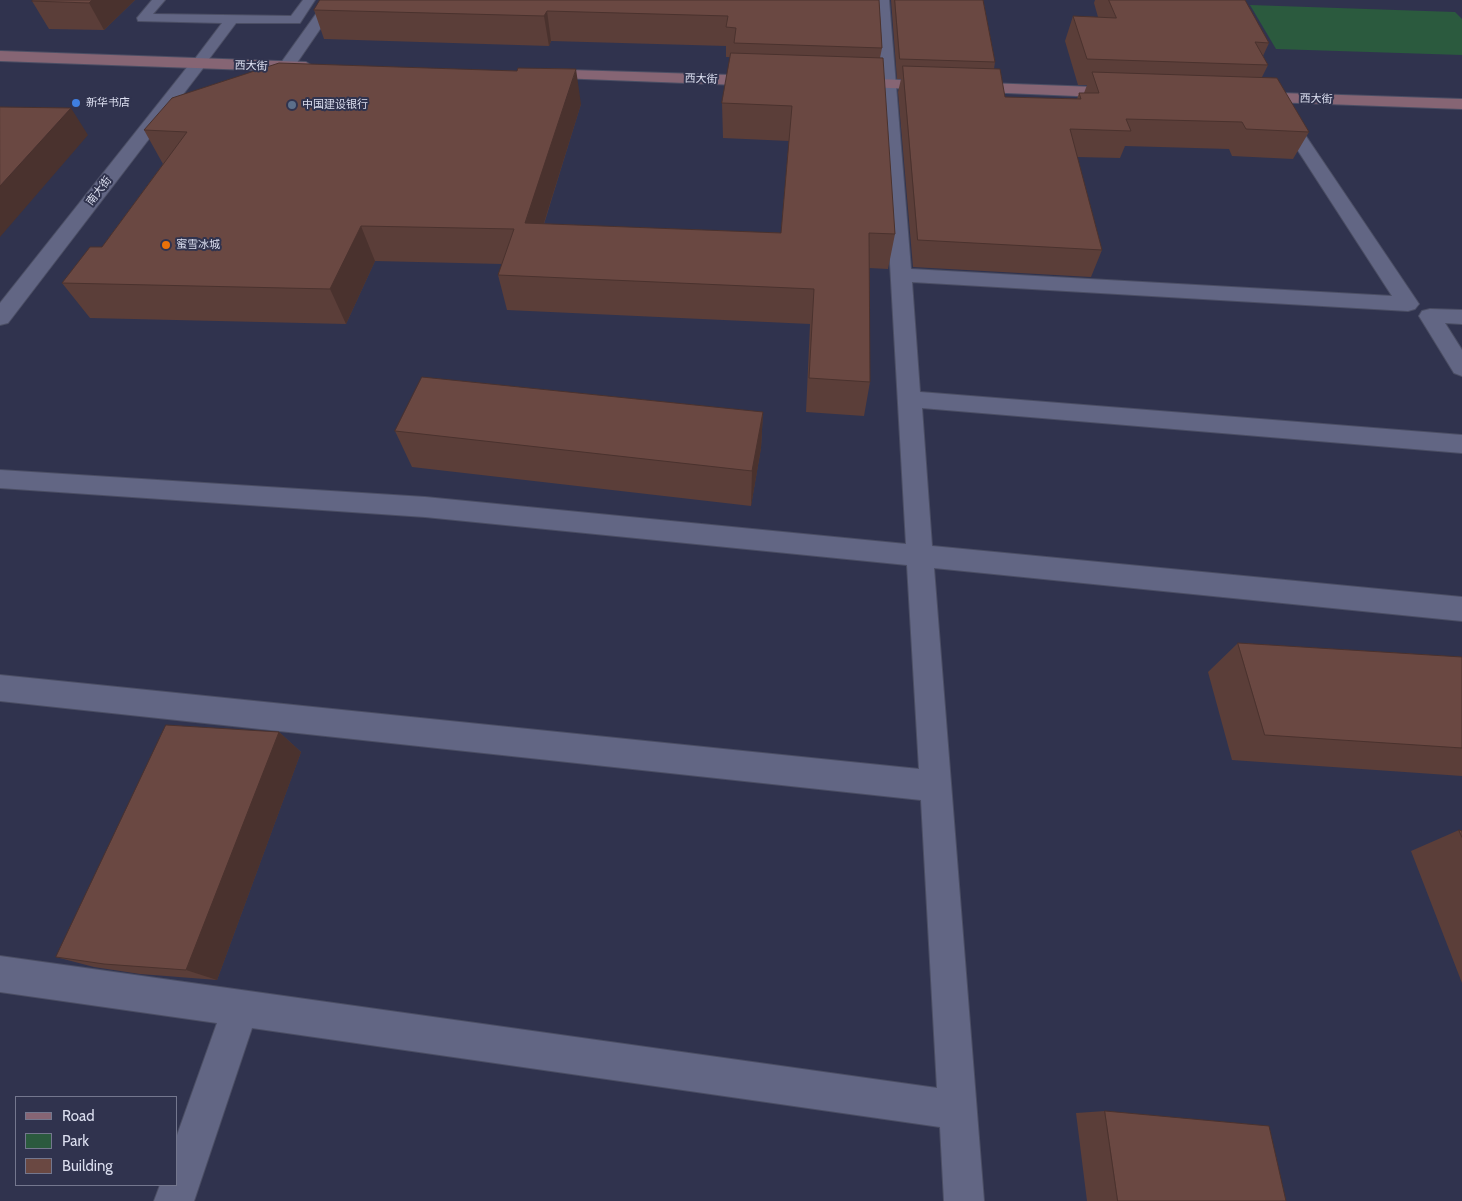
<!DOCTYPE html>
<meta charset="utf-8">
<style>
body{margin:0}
#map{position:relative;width:1462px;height:1201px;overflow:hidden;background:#30334e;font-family:Cabin,sans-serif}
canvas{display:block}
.legend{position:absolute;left:15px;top:1096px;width:162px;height:90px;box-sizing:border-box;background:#30334e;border:1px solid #74778e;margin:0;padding:6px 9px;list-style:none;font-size:15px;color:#dbdeef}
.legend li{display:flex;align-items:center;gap:10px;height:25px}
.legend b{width:25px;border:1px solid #74778e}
</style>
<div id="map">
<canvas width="1462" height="1201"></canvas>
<ul class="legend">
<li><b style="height:6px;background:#866574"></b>Road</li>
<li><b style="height:14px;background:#2b5a3e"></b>Park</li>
<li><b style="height:14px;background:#6a4842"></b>Building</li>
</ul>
</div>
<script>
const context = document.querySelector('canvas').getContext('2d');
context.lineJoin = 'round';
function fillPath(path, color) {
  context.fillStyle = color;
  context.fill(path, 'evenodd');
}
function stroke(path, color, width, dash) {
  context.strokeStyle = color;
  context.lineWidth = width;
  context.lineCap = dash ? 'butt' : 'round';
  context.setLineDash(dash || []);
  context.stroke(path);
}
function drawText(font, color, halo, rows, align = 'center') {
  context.font = font + ' Cabin,"Noto Sans SC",sans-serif';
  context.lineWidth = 4;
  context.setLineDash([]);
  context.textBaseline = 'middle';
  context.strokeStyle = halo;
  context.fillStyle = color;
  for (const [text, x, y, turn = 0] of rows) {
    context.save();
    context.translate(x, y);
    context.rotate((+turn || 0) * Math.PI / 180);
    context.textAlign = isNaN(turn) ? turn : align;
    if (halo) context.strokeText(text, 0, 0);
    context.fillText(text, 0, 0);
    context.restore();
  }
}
const green = new Path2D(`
 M1250,5L1455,12L1462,19V55L1276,49Z`);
const pedestrian = new Path2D(`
 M152,0H165L153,14L291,16L303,0H315L300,23H236L203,67L198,68L191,64L222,23L138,21L137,18Z`);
const minor = new Path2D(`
 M326,0H340L292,70H280L278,67Z
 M875,0H889L911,269L1392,296L1273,112L1275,108H1287L1419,304L1415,309L1408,311L912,282L920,392L1462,435V453L922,408L932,546L1462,597V621L934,568L984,1201H944L940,1127L252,1028L194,1201H154L160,1185H176V1138L217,1023L0,992V956L937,1088L921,800L0,701V675L919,769L907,565L425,517L0,488V470L425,497L906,544Z
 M1430,309L1462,310V324L1445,323L1462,350V376L1454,373L1419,316L1422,311Z`);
const tertiary = new Path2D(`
 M198,59L204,61L206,64L204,67L8,323L0,325V303L192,61Z`);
const secondary = new Path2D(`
 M0,51L306,62L314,67L306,72L0,61Z
 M539,69L763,76L771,81L763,86L533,77L531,74Z
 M849,78L1123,88L1129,89L1131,93L1129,97L1123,98L843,86L841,83Z
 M1251,92L1462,99V109L1245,101L1243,97L1245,93Z`);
const wall = new Path2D(`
 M135,0L104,30L49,29L32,1Z
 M879,0L882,48L880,58L895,234L888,269L869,268L870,382L864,416L806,412L810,324L507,310L498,275L502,264L375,261L346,324L90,318L62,283L102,247L163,164L144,130L581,104L544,224L781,233L789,141L723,138L722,103L730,57H726V46L551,41L549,46L324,39L314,10Z
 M891,0H983L995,62L994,69L1005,97L1077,99L1079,93H1084L1087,85H1078L1065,41L1073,16L1098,17L1094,3L1095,0H1245L1269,43L1263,56L1268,65L1262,77L1309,132L1293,159L1232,156L1229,149L1125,146L1120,158L1077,157L1102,250L1091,277L913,267L898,92L901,79H897Z
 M763,412L761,448L751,506L412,467L395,431Z
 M1238,643L1462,657V776L1232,760L1208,672Z
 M279,732L301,752L217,980L140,974L94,967L56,957Z
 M1459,830L1462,831V983L1411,851Z
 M1105,1111L1286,1201H1087L1076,1113Z`);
const shadedWall = new Path2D(`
 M92,0H135L104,30L89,3Z
 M547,11L551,41L549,46L544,16Z
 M576,69L581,104L533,258L525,223Z
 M71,108L88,135L0,237V186Z
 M361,226L375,261L346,324L330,289Z
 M763,412L761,448L751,506L752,471Z
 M279,732L301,752L217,980L186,970Z`);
const building = new Path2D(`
 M33,0H92L89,3L32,1Z
 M320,0H879L882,48L734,43L736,28L726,27L728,16L547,11L544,16L314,10Z
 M895,0H983L995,62L900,59Z
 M1109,0H1245L1269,43L1255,42L1268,65L1087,59L1073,16L1116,18Z
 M731,53L883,58L895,234L869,233L870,382L809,378L814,289L498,275L514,229L361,226L330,289L62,283L90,247H102L187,132L144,130L172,98L279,63L517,71L518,68L576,69L525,223L781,233L792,106L722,103Z
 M903,66L1000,69L1005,97L1081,99L1079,93H1099L1092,72L1277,78L1309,132L1246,129L1242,122L1126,119L1131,131L1070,129L1102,250L918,240Z
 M0,107L71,108L0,186Z
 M422,377L763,412L752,471L395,431Z
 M1238,643L1462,657V748L1265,735Z
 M166,725L279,732L186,970L104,964L56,957Z
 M1459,830L1462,831V837Z
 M1105,1111L1269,1126L1286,1201H1118Z`);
const markers = [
 [76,103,5,"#3f7fe0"],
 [292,105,5,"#5c6f8a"],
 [166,245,5,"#e8710a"]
];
const farStreetnames = [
 ["西大街",251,66,2],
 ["西大街",701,79,2],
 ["西大街",1316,99,2],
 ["南大街",99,191,-52]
];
const farPoinames = [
 ["新华书店",86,103],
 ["中国建设银行",302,105],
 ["蜜雪冰城",176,245]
];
fillPath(green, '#2b5a3e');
stroke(pedestrian, '#4b4e64', 2);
stroke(minor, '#4b4e64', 2);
stroke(tertiary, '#4b4e64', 2);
stroke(secondary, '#4b4e64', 2);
fillPath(pedestrian, '#626684');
fillPath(minor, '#626684');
fillPath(tertiary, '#626684');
fillPath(secondary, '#866574');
fillPath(wall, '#5b3e39');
fillPath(shadedWall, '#4a322e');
fillPath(building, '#6a4842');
stroke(building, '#4a322e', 1);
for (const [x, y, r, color] of markers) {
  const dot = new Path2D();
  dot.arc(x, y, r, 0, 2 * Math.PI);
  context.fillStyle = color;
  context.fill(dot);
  stroke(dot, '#30334e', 2);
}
drawText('11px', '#dbdeef', '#30334e', farStreetnames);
drawText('11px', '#dbdeef', '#30334e', farPoinames, 'left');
</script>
